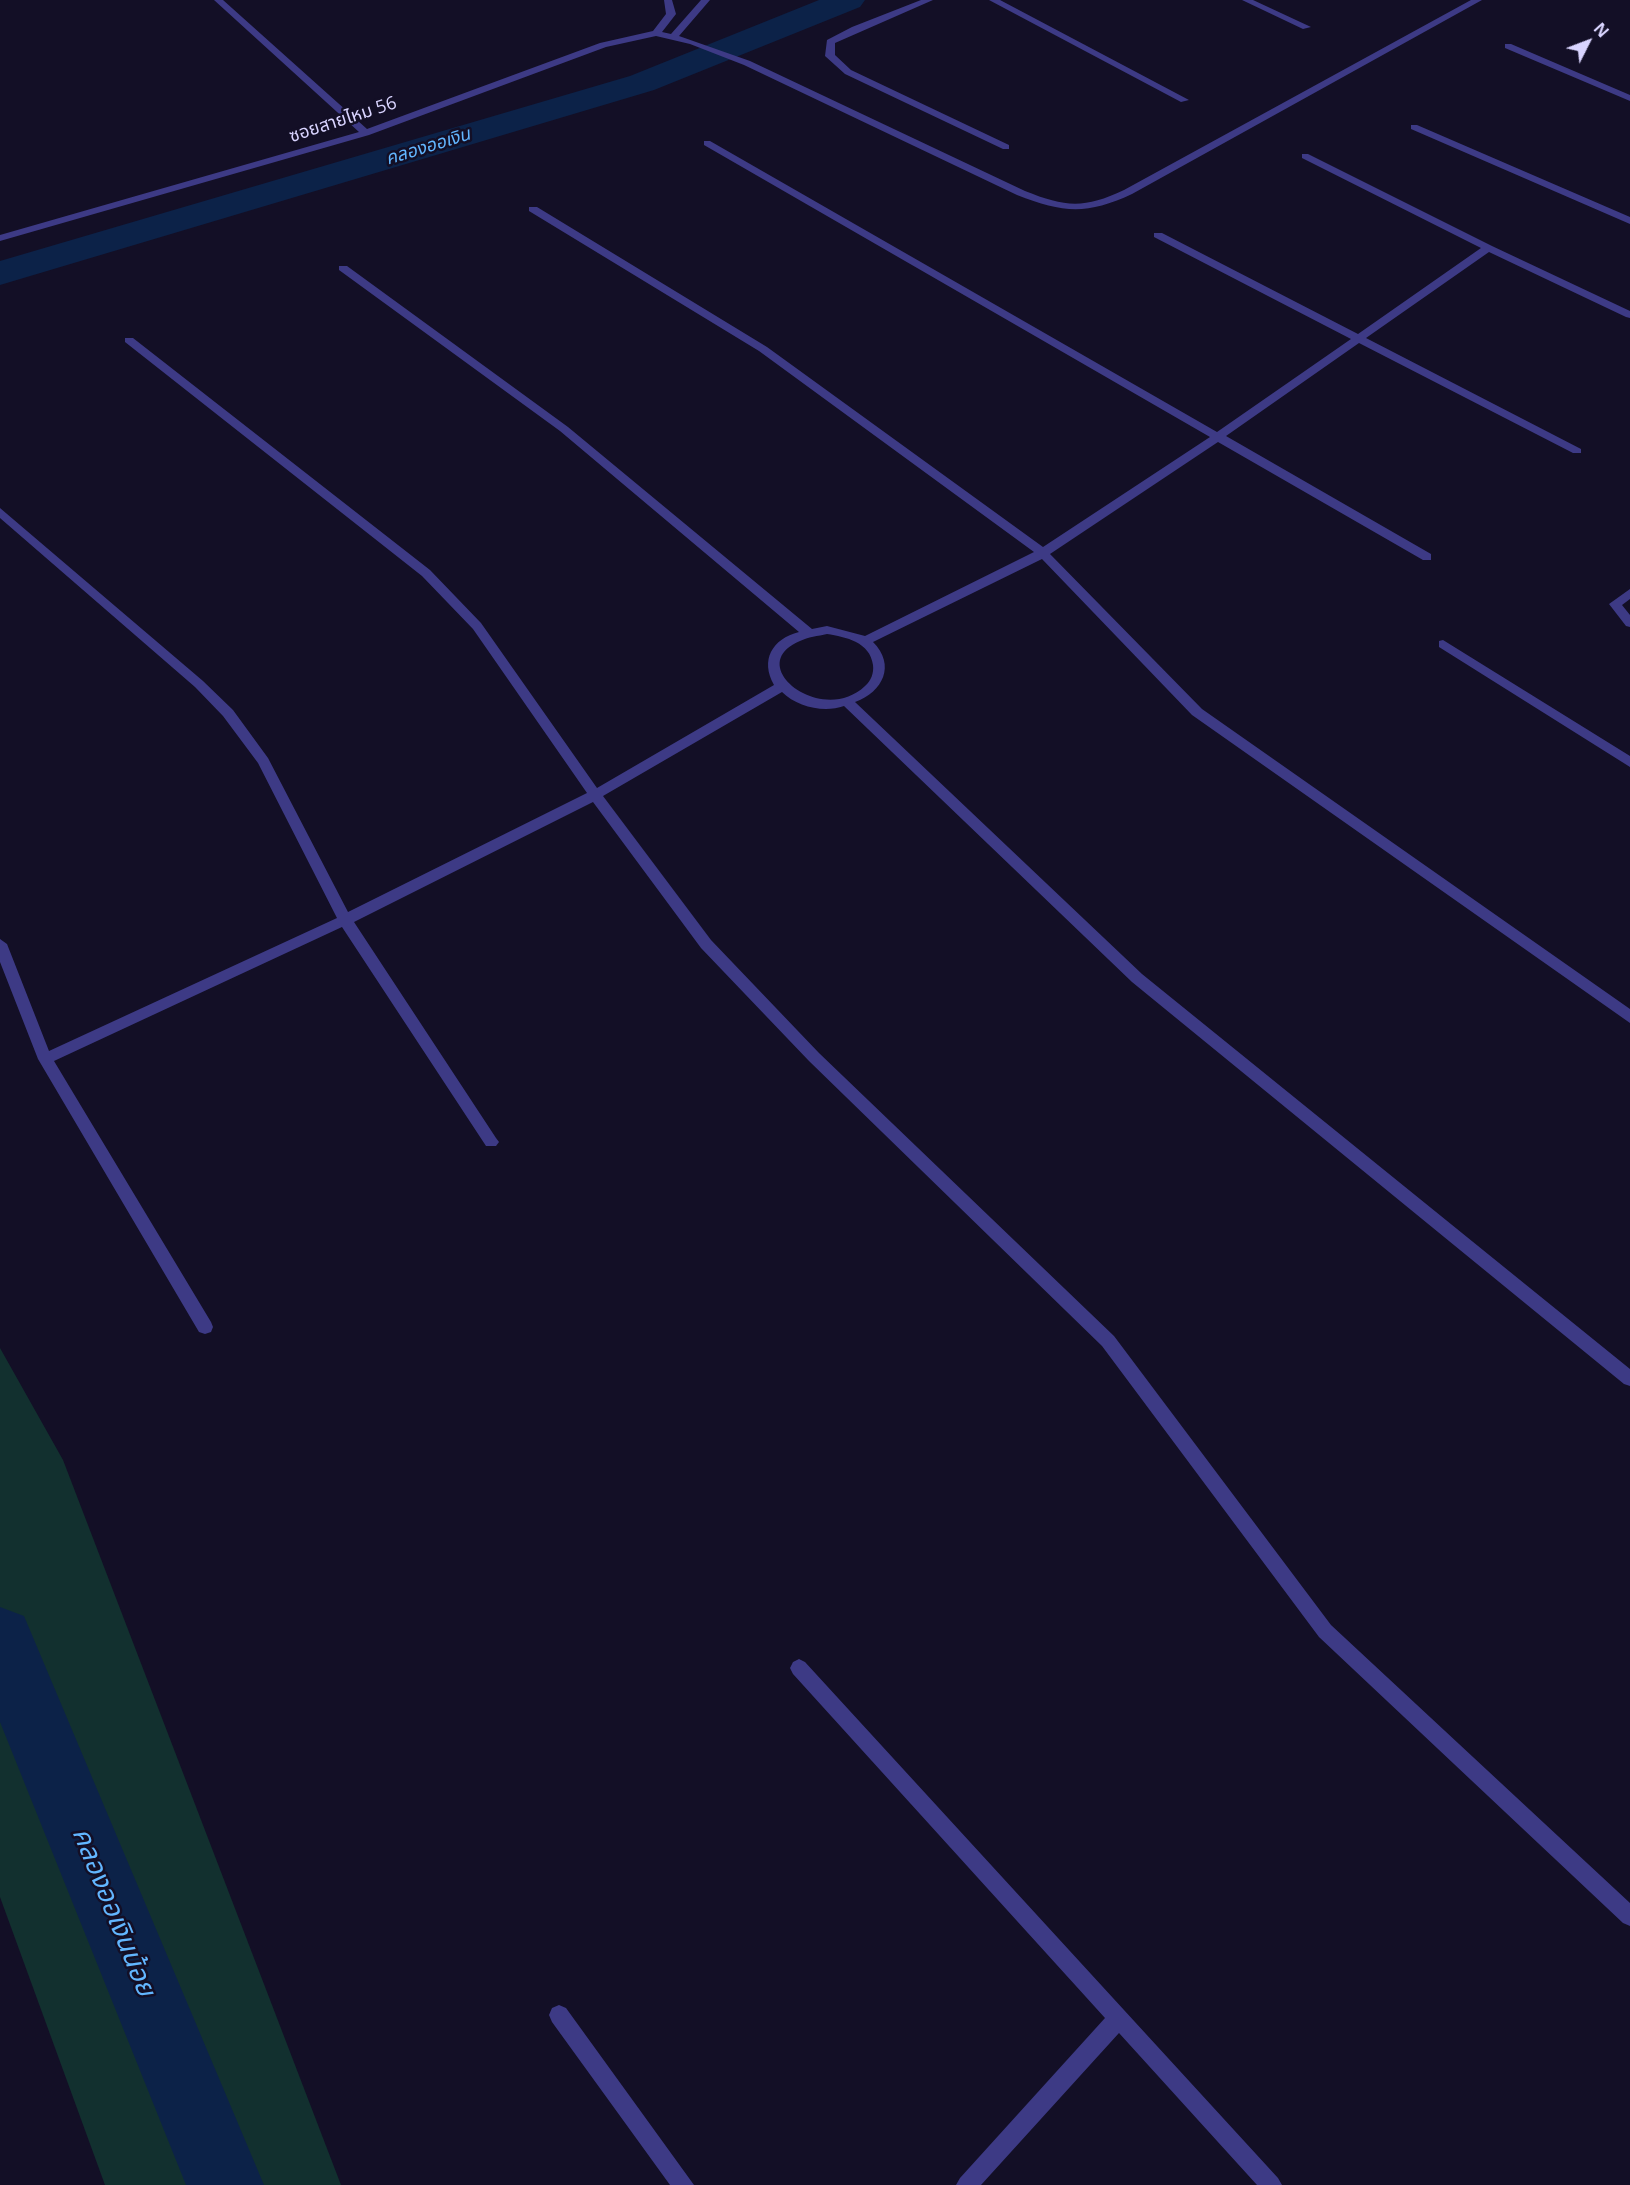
<!DOCTYPE html>
<meta charset="utf-8">
<style>
body{margin:0}
#map{position:relative;width:1630px;height:2185px;overflow:hidden;background:#130f26;font-family:"Open Sans",sans-serif}
canvas{display:block}
.north{position:absolute;left:1558px;top:12px;width:60px;height:60px;-webkit-text-stroke:4px #130f26;paint-order:stroke;rotate:48deg;font-size:16px;font-weight:700;line-height:24px;text-align:center;color:#d9d4ff}
.north::after{content:'';display:block;margin:auto;width:21px;height:27px;background:#d9d4ff;clip-path:polygon(50% 0,100% 100%,50% 72%,0 100%)}
</style>
<div id="map">
<canvas width="1630" height="2185"></canvas>
<div class="north">N</div>
</div>
<script>
const context = document.querySelector('canvas').getContext('2d');
context.lineJoin = 'round';
function fillPath(path, color) {
  context.fillStyle = color;
  context.fill(path, 'evenodd');
}
function drawText(font, color, halo, rows, align = 'center') {
  context.font = font + ' "Open Sans","Noto Sans Thai",sans-serif';
  context.lineWidth = 5;
  context.setLineDash([]);
  context.textBaseline = 'middle';
  context.strokeStyle = halo;
  context.fillStyle = color;
  for (const [text, x, y, turn = 0] of rows) {
    context.save();
    context.translate(x, y);
    context.rotate((+turn || 0) * Math.PI / 180);
    context.textAlign = isNaN(turn) ? turn : align;
    if (halo) context.strokeText(text, 0, 0);
    context.fillText(text, 0, 0);
    context.restore();
  }
}
const green = new Path2D(`
 M0,1348L63,1460L341,2185H105L0,1897Z`);
const canal = new Path2D(`
 M819,0H865L860,7L654,90L0,285V261L630,76Z
 M0,1607L24,1616L264,2185H186L0,1722Z`);
const minor = new Path2D(`
 M214,0H223L367,129L600,43L653,31L666,14L664,0H672L676,14L662,32L671,34L701,0H710L679,36L750,61L1025,191C1065,207 1084,209 1124,190L1471,0H1482L1132,194C1087,215 1063,213 1017,195L744,65L690,44L656,36L606,47L369,135L0,241V235L359,132Z
 M921,0H933L835,43V55L851,70L1009,145V149H1003L845,74L825,56L827,40L852,27Z
 M989,0H1000L1189,100L1181,102Z
 M1242,0H1253L1311,27L1303,29Z
 M1505,44H1511L1630,95V101L1505,48Z
 M1411,125H1417L1630,217V224L1411,129Z
 M704,141H710L1217,432L1351,339L1154,237V233H1162L1358,334L1481,248L1302,158V154H1308L1492,246L1630,311V318L1626,317L1489,252L1366,338L1581,449V453H1573L1359,343L1226,436L1431,554V560H1423L1218,442L1050,554L1202,709L1630,1009V1023L1192,715L1042,559L873,642C896,665 883,692 855,702L1142,974L1630,1369V1386L1624,1384L1132,982L844,706C824,713 797,707 782,692L603,796L711,940L819,1053L1114,1336L1331,1625L1630,1903V1926L1623,1923L1319,1637L1102,1346L809,1061L701,948L593,802L354,922L496,1138L499,1142L496,1146H486L342,927L54,1061L211,1322L213,1327L211,1332L205,1334L199,1332L38,1059L0,962V939L7,944L49,1051L337,918L258,763L223,716L195,687L0,518V508L203,681L233,710L268,758L348,912L587,793L473,629L422,576L125,342V338H133L430,570L481,623L597,788L774,685C760,660 772,639 799,632L560,431L339,270V266H347L568,427L812,629L827,626L865,636L1034,552L759,351L529,211V207H537L767,347L1043,547L1210,437L704,145ZM827,634C846,637 870,642 873,665C874,673 871,681 865,686C822,727 742,665 800,641C808,637 818,636 827,634Z
 M1630,589V599L1622,605L1630,615V627L1626,626L1609,604Z
 M1443,640L1630,756V767L1439,647V641Z
 M799,1659L805,1662L1278,2178L1282,2185H1257L1119,2033L981,2185H956L960,2178L1105,2018L793,1674L790,1668L793,1662Z
 M559,2005L566,2008L694,2185H670L552,2022L549,2015L552,2008Z`);
const farStreetnames = [
 ["ซอยสายไหม 56",343,120,-18]
];
const farWaternames = [
 ["คลองออเงิน",428,147,-17]
];
const nearWaternames = [
 ["คลองออเงินน้อย",113,1912,68]
];
fillPath(green, '#12302f');
fillPath(canal, '#0c2248');
fillPath(minor, '#3d3a85');
drawText('18px', '#d9d4ff', '#130f26', farStreetnames);
drawText('italic 18px', '#62b6ff', '#130f26', farWaternames);
drawText('italic 27px', '#62b6ff', '#130f26', nearWaternames);
</script>
